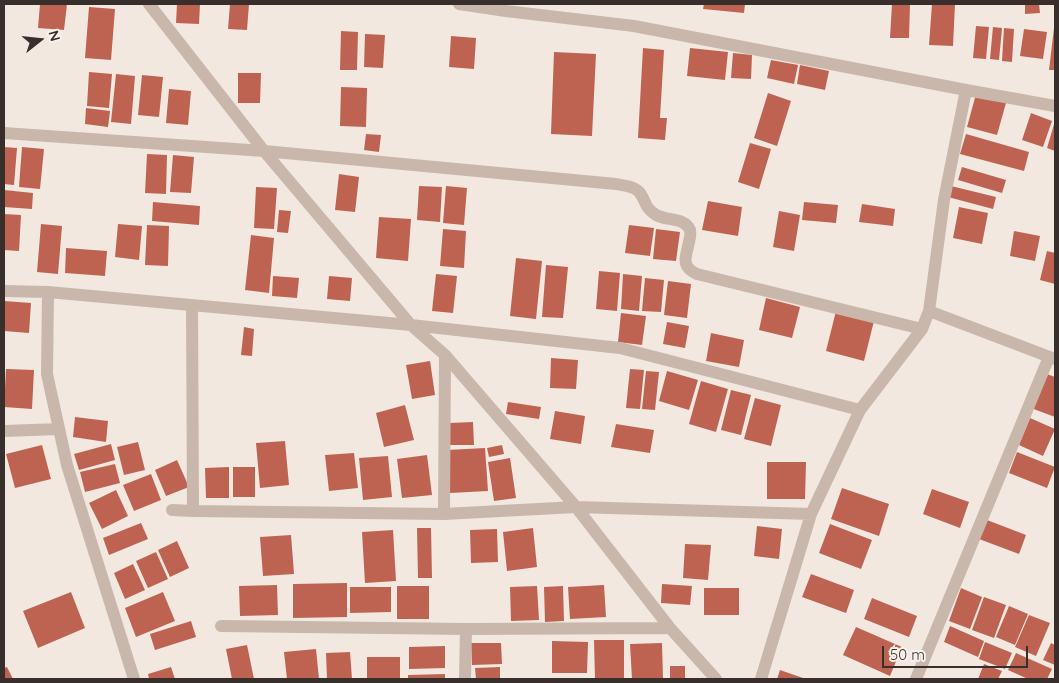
<!DOCTYPE html>
<style>
body{margin:0}
#map{position:relative;width:1059px;height:683px;overflow:hidden;background:#f2e8e0;font-family:Quicksand,sans-serif}
canvas{display:block}
.frame{position:absolute;inset:0;border:5px solid #382e2b;pointer-events:none}
.north{position:absolute;left:15px;top:15px;width:50px;height:50px;-webkit-text-stroke:4px #f9f2ec;paint-order:stroke;rotate:74deg;font-size:14px;font-weight:700;line-height:20px;text-align:center;color:#382e2b}
.north::after{content:'';display:block;margin:auto;width:18px;height:22px;background:#382e2b;clip-path:polygon(50% 0,100% 100%,50% 72%,0 100%)}
.scale{position:absolute;left:882px;top:646px;width:146px;height:22px;box-sizing:border-box;border:2px solid #382e2b;border-top:0;padding-left:6px;font-size:15px;line-height:18px;white-space:nowrap;color:#382e2b;-webkit-text-stroke:4px #f9f2ec;paint-order:stroke}
</style>
<div id="map">
<canvas width="1059" height="683"></canvas>
<div class="frame"></div>
<div class="north">N</div>
<div class="scale">50 m</div>
</div>
<script>
const context = document.querySelector('canvas').getContext('2d');
context.lineJoin = 'round';
function fillPath(path, color) {
  context.fillStyle = color;
  context.fill(path, 'evenodd');
}
function stroke(path, color, width, dash) {
  context.strokeStyle = color;
  context.lineWidth = width;
  context.lineCap = dash ? 'butt' : 'round';
  context.setLineDash(dash || []);
  context.stroke(path);
}
const building = new Path2D(`
 M40,4H67L64,30L38,28Z
 M177,4H200L199,24L176,23Z
 M230,4H249L247,30L228,29Z
 M704,4H745L744,13L703,9Z
 M892,4H910L909,38H890Z
 M932,4H955L953,46L929,45Z
 M1025,4H1039L1040,13L1025,14Z
 M89,7L115,9L111,60L85,58Z
 M976,26L989,27L986,59L973,58Z
 M993,27L1002,28L999,60L990,59Z
 M1004,28L1014,29L1012,62L1002,61Z
 M1054,28H1055V70H1049Z
 M1024,29L1047,32L1043,59L1020,56Z
 M341,31L358,32L357,70H340Z
 M365,34L385,35L383,68L364,67Z
 M451,36L476,38L474,69L449,67Z
 M643,48L664,50L660,118H667L665,140L638,138Z
 M690,48L728,52L725,80L687,76Z
 M554,52L596,54L592,136L551,134Z
 M733,53L752,55L751,79L731,78Z
 M771,60L798,65L794,84L767,78Z
 M800,65L829,71L825,90L797,84Z
 M89,72L112,74L109,108L87,106Z
 M238,73H261L260,103H238Z
 M116,74L135,76L131,124L111,122Z
 M142,75L163,77L159,117L138,115Z
 M341,87L367,88L366,127L340,126Z
 M169,89L191,91L188,125L166,123Z
 M768,93L791,101L777,146L754,138Z
 M976,94L1006,103L997,135L967,127Z
 M86,108L110,111L108,127L85,124Z
 M1031,113L1052,121L1043,147L1022,140Z
 M1055,121V151L1047,148Z
 M366,134L381,135L379,152L364,150Z
 M966,134L1029,152L1024,171L960,154Z
 M750,143L771,149L759,189L738,182Z
 M4,147L17,148L14,185L4,184Z
 M22,147L44,149L40,189L19,187Z
 M147,154L167,155L166,194L145,193Z
 M173,155L194,157L191,193L170,192Z
 M962,167L1006,180L1002,193L958,180Z
 M339,174L359,177L355,212L335,210Z
 M419,186L442,187L440,222L417,220Z
 M446,186L467,188L464,225L443,223Z
 M951,186L996,197L993,209L948,197Z
 M256,187L277,188L274,229L254,228Z
 M4,190L33,193L32,209L4,207Z
 M708,201L742,207L738,236L702,230Z
 M153,202L200,206L199,225L152,221Z
 M804,202L838,205L836,223L802,220Z
 M862,204L895,209L893,226L859,222Z
 M959,207L988,213L982,244L953,238Z
 M279,210L291,211L288,233L277,232Z
 M779,211L800,215L794,251L773,247Z
 M4,214L21,215L19,251L4,250Z
 M379,217L411,219L408,261L376,258Z
 M41,224L62,226L58,274L37,272Z
 M118,224L142,226L139,260L115,257Z
 M147,225L169,226L168,266L145,265Z
 M629,225L654,228L650,256L625,253Z
 M443,229L466,231L464,268L440,266Z
 M656,229L680,232L676,261L653,259Z
 M1014,231L1040,236L1035,261L1010,256Z
 M251,235L274,238L269,293L245,290Z
 M66,248L107,251L105,276L65,273Z
 M1047,251L1055,253V284L1040,280Z
 M516,258L542,261L536,319L510,316Z
 M546,265L568,267L563,318L542,317Z
 M599,271L620,273L617,311L596,309Z
 M436,274L457,276L453,313L432,311Z
 M623,274L642,276L639,311L621,309Z
 M273,276L299,278L297,298L272,296Z
 M329,276L352,278L350,301L327,299Z
 M645,278L664,280L661,312L642,311Z
 M668,281L691,284L687,318L664,315Z
 M766,298L800,307L792,338L759,330Z
 M4,301L31,303L29,333L4,331Z
 M836,311L874,321L864,361L826,351Z
 M621,313L646,316L642,345L618,342Z
 M667,322L689,326L685,348L663,344Z
 M244,327L254,329L252,356L241,355Z
 M711,333L744,340L739,367L706,361Z
 M551,358L578,360L576,389L550,388Z
 M430,361L435,395L412,399L406,365Z
 M6,369L34,370L32,409L4,407Z
 M630,369L644,370L640,409L626,408Z
 M646,371L659,372L655,410L642,409Z
 M667,371L698,380L689,410L659,401Z
 M1044,373L1055,377V417L1031,408Z
 M701,381L728,389L716,432L689,424Z
 M731,390L751,395L741,435L721,430Z
 M755,398L781,405L771,446L744,439Z
 M508,402L541,407L539,419L506,414Z
 M405,405L414,440L384,447L376,413Z
 M555,411L585,416L581,444L550,439Z
 M75,417L108,421L106,442L73,437Z
 M1030,418L1055,429L1043,456L1019,445Z
 M473,422L474,445H450L449,423Z
 M616,424L654,430L650,453L611,447Z
 M285,441L289,485L260,488L256,443Z
 M138,442L145,470L124,475L117,447Z
 M111,444L115,460L79,470L74,454Z
 M42,445L51,479L15,488L6,454Z
 M502,445L504,454L489,457L487,448Z
 M485,448L488,491L450,493L447,450Z
 M1017,452L1055,467L1047,488L1009,473Z
 M354,453L358,488L329,491L325,455Z
 M427,455L432,495L402,498L397,459Z
 M388,456L392,497L363,500L359,458Z
 M510,458L516,498L494,501L488,462Z
 M177,460L189,487L166,496L155,470Z
 M767,462H806L805,499H767Z
 M115,464L120,483L85,492L80,472Z
 M229,467V498H206L205,468Z
 M233,467H255V497H233Z
 M151,474L161,500L134,511L123,485Z
 M842,488L889,504L879,536L831,519Z
 M932,489L969,502L960,528L923,514Z
 M116,490L128,516L102,529L89,503Z
 M987,520L1026,535L1019,554L979,539Z
 M141,523L148,539L109,555L103,538Z
 M830,524L872,540L861,569L819,553Z
 M757,526L782,529L779,559L754,556Z
 M417,528H431L432,578H418Z
 M533,528L537,567L507,571L503,532Z
 M497,529L498,562L471,563L470,530Z
 M393,530L396,581L365,583L362,532Z
 M291,535L294,574L263,576L260,537Z
 M177,541L189,568L170,577L158,550Z
 M685,544L711,545L708,580L683,578Z
 M156,552L168,579L148,588L136,561Z
 M133,564L145,590L125,599L114,573Z
 M811,574L854,590L846,613L802,597Z
 M347,583V617L293,618V584Z
 M662,584L692,586L690,605L661,603Z
 M277,585L278,615L240,616L239,586Z
 M604,585L606,617L570,619L568,587Z
 M397,586H429V619H397Z
 M537,586L539,620L511,621L510,587Z
 M563,586L564,621L545,622L544,587Z
 M350,587H391V612L350,613Z
 M704,588H739V615H704Z
 M961,588L982,597L970,629L949,621Z
 M71,592L85,628L38,648L23,611Z
 M163,592L175,621L136,637L125,608Z
 M984,597L1006,605L994,638L972,630Z
 M872,598L917,616L909,637L864,619Z
 M1009,606L1028,614L1015,645L996,637Z
 M1029,615L1050,623L1036,656L1015,647Z
 M191,621L196,637L155,650L150,634Z
 M950,626L984,641L978,657L944,642Z
 M856,627L902,647L890,676L843,655Z
 M594,640H624V679H595Z
 M552,641L588,642L587,673H552Z
 M985,642L1012,653L1005,669L979,659Z
 M471,643H501L502,664L472,665Z
 M662,643L663,679H632L630,644Z
 M1051,643L1055,645V665L1043,660Z
 M247,645L254,679H232L226,649Z
 M445,646V668L409,669V647Z
 M316,649L319,679H287L284,652Z
 M350,652L352,679H327L326,653Z
 M1016,653L1052,669L1047,679H1028L1008,670Z
 M367,657H400V679H367Z
 M984,664L1002,671L998,679H978Z
 M670,666H685V679H670Z
 M7,667L13,679H4V668Z
 M171,667L175,679H149L148,674Z
 M500,667V679H476L475,668Z
 M780,670L806,679H777Z
 M445,674V679H408V675Z`);
const minor = new Path2D(`
 M149,4L264,151L411,325L445,355L576,507L670,628L716,679
 M459,4L506,11L634,26L966,90L1055,106
 M4,133L264,151L616,184C624,186 635,186 640,193C647,203 644,207 656,215C666,221 685,217 690,230C691,234 690,238 689,242C686,257 680,266 697,274L922,329
 M4,291L48,292L411,325L620,348L860,410
 M48,292L47,374L67,465L134,679
 M192,305L193,511
 M929,311L1055,359
 M4,431L59,429
 M172,510L193,511L444,514L576,507L811,514
 M444,514L445,355
 M221,626L466,629L670,628
 M465,679L466,629
 M761,679L811,514L860,410L922,329L929,311L944,200L966,90
 M916,679L1049,357`);
fillPath(building, '#be6351');
stroke(minor, '#c9b7ac', 12);
</script>
